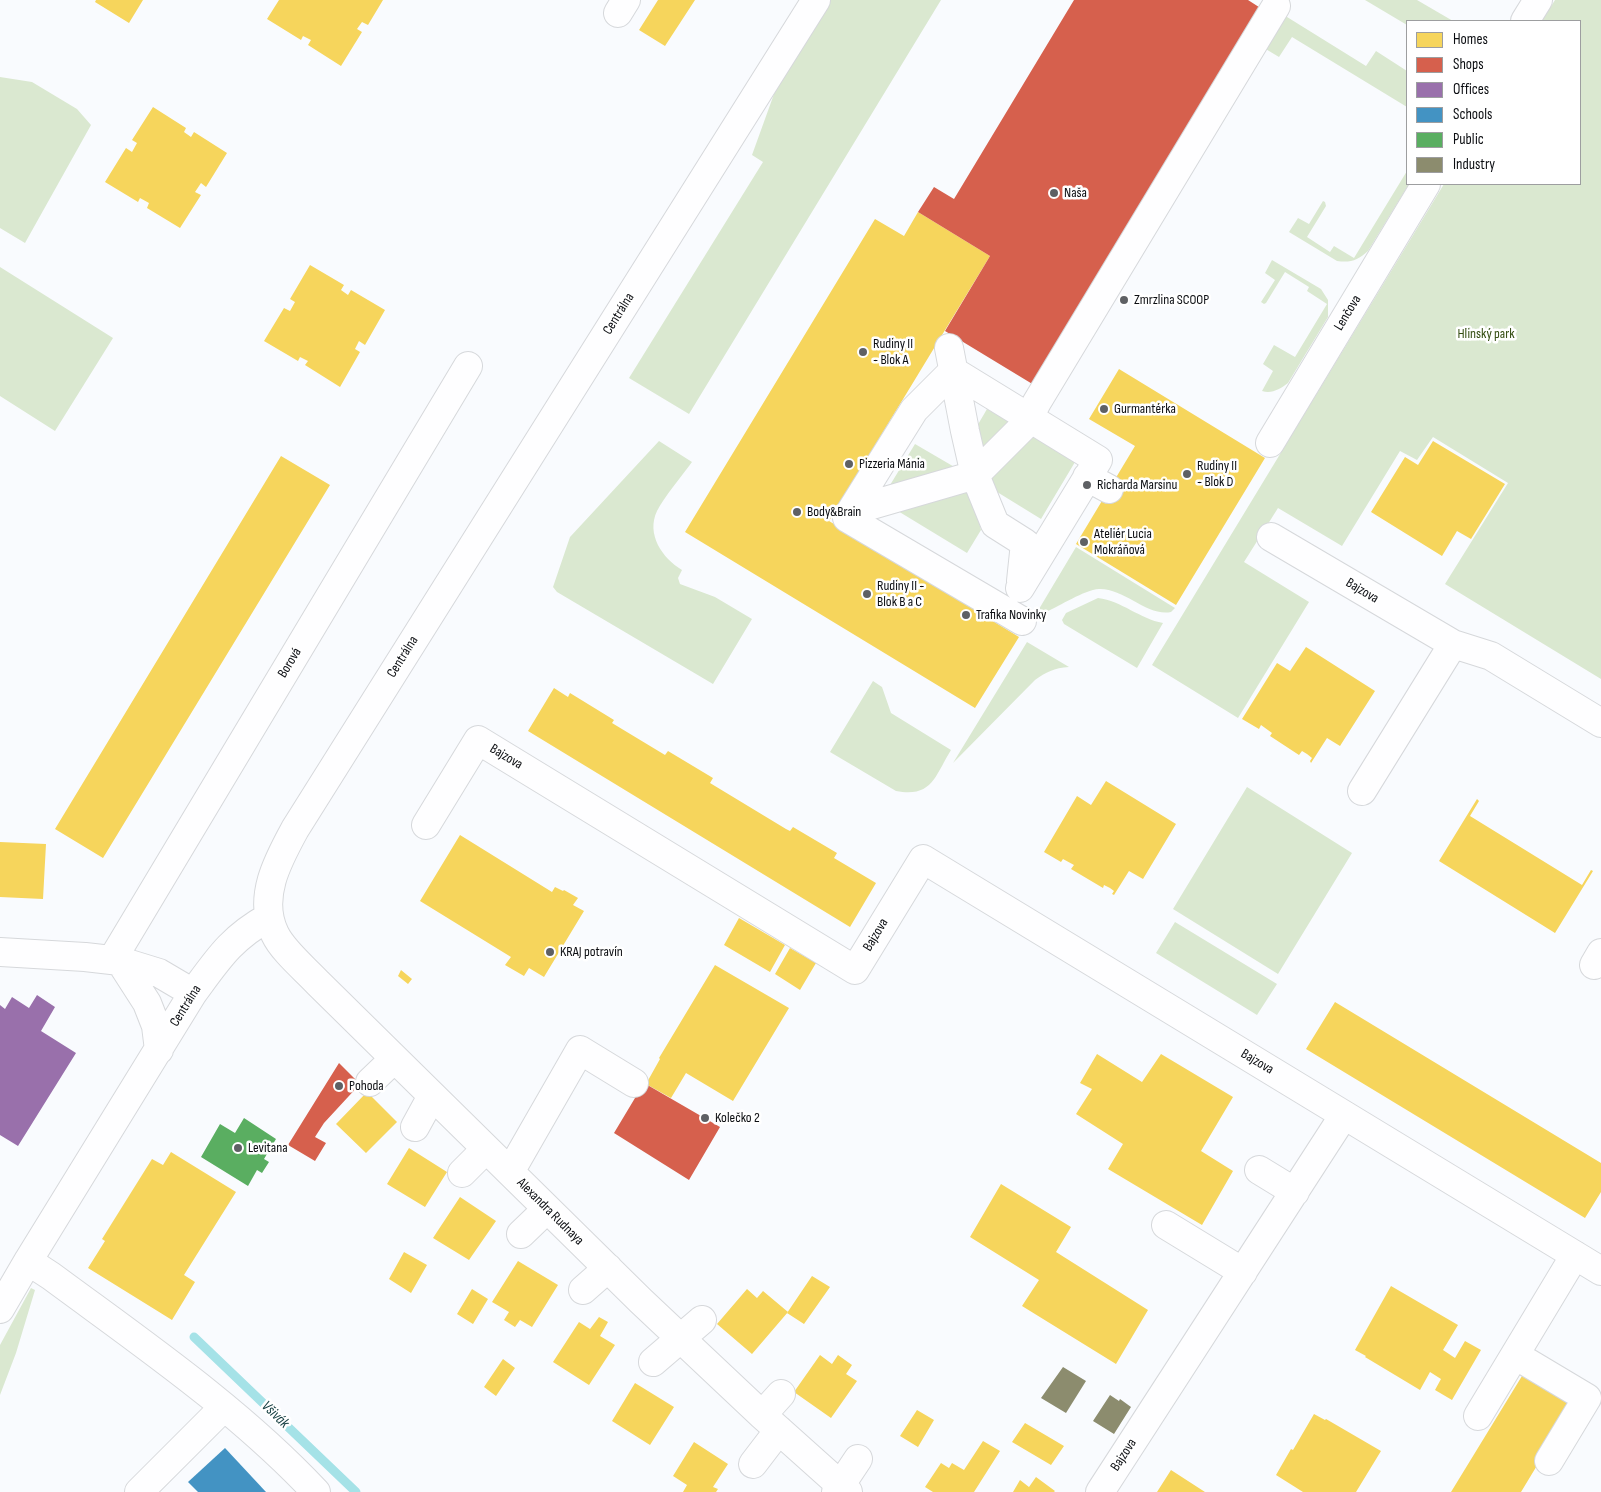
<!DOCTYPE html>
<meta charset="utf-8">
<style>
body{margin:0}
#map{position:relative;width:1601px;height:1492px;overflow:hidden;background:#f9fbfe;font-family:"Sofia Sans Condensed",sans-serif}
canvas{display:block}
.legend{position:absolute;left:1406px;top:20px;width:175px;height:165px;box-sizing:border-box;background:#fff;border:1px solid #9d9ea0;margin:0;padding:6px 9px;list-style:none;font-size:15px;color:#0b0d11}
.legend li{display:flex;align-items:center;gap:10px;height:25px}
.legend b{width:25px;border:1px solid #9d9ea0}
</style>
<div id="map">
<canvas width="1601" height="1492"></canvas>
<ul class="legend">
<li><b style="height:14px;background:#f6d55c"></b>Homes</li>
<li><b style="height:14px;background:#d6604d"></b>Shops</li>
<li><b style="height:14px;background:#9970ab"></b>Offices</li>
<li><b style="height:14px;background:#4393c3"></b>Schools</li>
<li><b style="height:14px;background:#5aae61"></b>Public</li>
<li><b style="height:14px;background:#8c8c6e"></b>Industry</li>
</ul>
</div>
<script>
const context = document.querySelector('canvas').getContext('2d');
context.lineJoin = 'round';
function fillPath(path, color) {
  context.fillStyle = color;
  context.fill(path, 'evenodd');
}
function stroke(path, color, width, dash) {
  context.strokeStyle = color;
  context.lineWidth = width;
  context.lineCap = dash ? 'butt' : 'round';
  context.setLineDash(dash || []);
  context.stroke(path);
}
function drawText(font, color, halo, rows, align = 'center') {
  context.font = font + ' "Sofia Sans Condensed",sans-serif';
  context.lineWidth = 5;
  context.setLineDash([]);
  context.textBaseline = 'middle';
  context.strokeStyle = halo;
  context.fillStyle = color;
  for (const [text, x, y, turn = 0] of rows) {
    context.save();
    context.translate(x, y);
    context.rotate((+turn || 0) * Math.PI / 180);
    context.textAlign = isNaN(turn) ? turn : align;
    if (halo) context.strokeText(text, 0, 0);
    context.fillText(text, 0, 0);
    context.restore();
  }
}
const green = new Path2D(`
 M830,0H941L689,414L629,378L763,162L752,155L778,83Z
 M1365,0H1417L1453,21H1407V25Z
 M1555,0H1601V679L1445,584L1508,483L1433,437L1417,460L1400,451L1342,546L1278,508L1244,562L1309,602L1238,718L1152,665L1444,184H1580V21H1542Z
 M1279,12L1366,66L1376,51L1407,71V107L1292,37L1279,57L1259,45Z
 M0,77L32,82L77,109L91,125L25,243L0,228Z
 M1407,171V184H1409L1368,251C1358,260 1351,263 1337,261L1289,232L1298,218L1309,224L1323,201L1325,202L1326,206L1307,237L1330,252L1334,246L1354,258Z
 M1272,260L1321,289L1328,300V317L1288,383C1280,389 1272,394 1262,391L1273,371L1263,364L1274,345L1295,357L1327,304L1307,291L1309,287L1285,272L1266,303L1264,304L1261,302L1275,280L1265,273Z
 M0,267L113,338L55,431L0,396Z
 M987,409L1018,427L982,462L973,433Z
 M1027,432L1075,462L1041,519L989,487L985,475Z
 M659,441L692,462C682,476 664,497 657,511C646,534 662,558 682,570L678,578L680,584L715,597L752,619L713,684L557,592L553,587L570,537Z
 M915,444L963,472L884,495Z
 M969,483L981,530L967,553L888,505Z
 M1076,547L1175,608L1171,612C1148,617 1124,588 1099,589C1084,590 1060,606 1046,612L1039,609Z
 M1098,598C1122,601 1140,619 1163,623L1137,668L1064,624L1062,620L1066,613Z
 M1027,642L1069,667C1054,668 1046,672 1035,680L953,763Z
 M873,681L882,687L891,713L951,750C935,776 932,798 896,791L830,752Z
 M1247,787L1352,853L1278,974L1173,909Z
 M1175,922L1277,984L1257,1015L1156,953Z
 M31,1288L35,1290L16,1353L0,1395V1345Z`);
const homes = new Path2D(`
 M96,0H143L129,23L95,2Z
 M279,0H383L368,25L362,22L357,29L362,32L341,66L308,45L311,40L303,36L301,40L267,19Z
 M658,0H695L665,46L639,30Z
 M153,107L186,128L184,132L191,137L194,132L227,153L206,187L201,183L195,192L201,195L180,228L147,208L149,203L140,198L138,202L105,182L126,148L132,152L137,143L132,140Z
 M918,212L990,256L829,521L1019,637L975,708L685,532L875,219L904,236Z
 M310,265L344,285L341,290L348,295L351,290L385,310L365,345L359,341L355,349L360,352L340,387L305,365L308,361L300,357L298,361L264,341L284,308L290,311L295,302L290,299Z
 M1119,369L1265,458L1176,605L1076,544L1135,446L1089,419Z
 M1433,441L1505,484L1471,539L1457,531L1442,556L1371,512L1405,457L1418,465Z
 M281,456L330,485L103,858L55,829Z
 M1306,647L1375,691L1340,746L1327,738L1311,763L1310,761L1312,758L1307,754L1302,751L1299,755L1270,736L1272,733L1261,725L1259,729L1242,719L1277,663L1290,671Z
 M554,688L568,697L570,693L614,720L612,723L665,755L668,751L713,778L710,783L786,829L790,831L793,827L837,853L834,858L876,883L850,927L528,731Z
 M1106,781L1176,824L1143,879L1129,871L1114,895L1112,894L1114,891L1110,888L1104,885L1103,888L1071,869L1074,865L1063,859L1061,862L1044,852L1077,796L1091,805Z
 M1477,799L1479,801L1470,816L1582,885L1591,870L1593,871L1555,933L1439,861Z
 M460,835L552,892L555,887L563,891L564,890L578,898L573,905L584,911L544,977L529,968L524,976L505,965L511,957L420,901Z
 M0,842L46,844L43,899L0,897Z
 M739,918L785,945L770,972L724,945Z
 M790,948L816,963L800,990L775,974Z
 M715,965L789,1008L733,1101L686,1073L671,1098L646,1084L660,1059L659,1058Z
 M401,970L412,979L408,984L398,976Z
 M1335,1002L1601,1163V1192L1585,1218L1306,1049Z
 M1097,1054L1142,1082L1161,1054L1233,1097L1201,1151L1233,1171L1202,1225L1108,1169L1123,1144L1076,1114L1092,1089L1080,1083Z
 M367,1092L397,1122L366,1153L336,1124Z
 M409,1148L447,1172L425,1207L387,1184Z
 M171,1152L236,1192L184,1275L195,1282L172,1320L88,1268L105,1241L102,1239L152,1159L163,1165Z
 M1001,1184L1071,1227L1056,1252L1148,1310L1116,1364L1022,1306L1039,1280L970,1237Z
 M460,1197L496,1221L469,1260L433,1238Z
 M404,1252L427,1265L411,1293L389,1279Z
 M518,1261L558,1285L532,1327L520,1320L515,1327L504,1320L509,1312L492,1302Z
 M812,1276L830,1287L804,1324L787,1313Z
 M1391,1286L1458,1325L1443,1350L1455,1358L1465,1341L1481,1350L1452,1400L1435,1390L1441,1379L1430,1372L1420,1390L1365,1357L1366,1356L1355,1350Z
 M472,1289L488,1299L473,1324L457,1314Z
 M747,1289L757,1298L763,1291L788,1312L752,1354L717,1324Z
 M599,1317L608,1322L600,1336L615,1345L589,1385L553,1362L579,1322L590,1329Z
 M820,1355L832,1364L838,1355L852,1365L846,1374L857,1381L831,1418L794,1392Z
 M503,1359L515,1368L496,1396L484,1387Z
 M1522,1376L1573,1406L1521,1492H1451Z
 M635,1383L674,1407L650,1445L612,1421Z
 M917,1410L934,1420L918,1447L900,1436Z
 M1314,1414L1325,1420L1326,1419L1381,1451L1356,1492H1303L1276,1475L1291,1449L1293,1450Z
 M1025,1423L1064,1446L1051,1465L1012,1442Z
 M983,1441L1000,1451L974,1492H933L925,1487L941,1463L949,1468L952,1463L964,1470Z
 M694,1442L728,1464L713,1487L718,1489L716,1492H683L687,1485L673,1476Z
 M1171,1470L1205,1492H1157Z
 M1036,1477L1055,1491L1054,1492H1013L1020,1480L1029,1487Z`);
const shops = new Path2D(`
 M1074,0H1248L1262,9L1034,385L945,331L990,256L918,212L934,187L954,199Z
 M339,1063L360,1084L324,1123L315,1137L326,1143L315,1161L288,1145Z
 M644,1083L720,1127L689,1180L614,1133Z`);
const offices = new Path2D(`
 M37,995L55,1007L41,1031L76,1053L18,1146L0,1135V1005L5,1009L12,997L29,1008Z`);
const schools = new Path2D(`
 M225,1448L266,1492H198L188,1482Z`);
const public = new Path2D(`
 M244,1118L276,1139L264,1159L269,1162L262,1173L257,1170L248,1186L201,1157L220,1124L235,1133Z`);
const industry = new Path2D(`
 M1063,1367L1086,1381L1066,1413L1041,1398Z
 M1110,1395L1119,1401L1120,1399L1131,1407L1114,1434L1093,1421Z`);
const stream = new Path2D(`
 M194,1337L356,1492`);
const minor = new Path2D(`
 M816,0L295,829C278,860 257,898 275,934C283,951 305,969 318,983L641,1301L762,1415L848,1492
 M618,13L626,0
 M1525,21L1538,0
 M949,348L965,431L975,475L995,524L1025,543L1021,581
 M1270,443L1426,184
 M1087,477L1109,489
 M851,511L914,410L953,371L1098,460L1020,588
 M1271,537L1453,644L1491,656L1601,723
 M1022,621L847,518L851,511L975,475L1025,425L1037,402L1276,6
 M1362,791L1453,644
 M426,825L478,740L855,970L923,859L1601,1271
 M0,952L85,957L120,961L159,973L193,993
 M112,960L468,366
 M120,961L147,1003L156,1026L159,1050
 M1594,965L1601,953
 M370,1082L394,1059
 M415,1127L432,1096
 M1259,1170L1295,1192
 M510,1172L580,1050L634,1083
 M462,1173L486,1149
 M1166,1225L1243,1272
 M521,1234L547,1209
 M28,1261L51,1276C143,1344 238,1409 316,1492
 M583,1290L608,1268
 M0,1309L28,1261L193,993C218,959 231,938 269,917
 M1515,1355L1587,1398L1549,1461
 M653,1362L702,1320
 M762,1415L781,1394
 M1478,1416L1575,1255
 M753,1464L779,1430
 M139,1492L224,1407
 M836,1492L858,1459
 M1100,1492L1344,1115`);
const markers = [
 [1054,193,5,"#5e6064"],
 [1124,300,5,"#5e6064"],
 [863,352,5,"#5e6064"],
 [1104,409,5,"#5e6064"],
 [849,464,5,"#5e6064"],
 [1187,474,5,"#5e6064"],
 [1087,485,5,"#5e6064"],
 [797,512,5,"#5e6064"],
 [1084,542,5,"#5e6064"],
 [867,594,5,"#5e6064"],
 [966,615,5,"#5e6064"],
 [550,952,5,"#5e6064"],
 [339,1086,5,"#5e6064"],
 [705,1118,5,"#5e6064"],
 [238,1148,5,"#5e6064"]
];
const poiNames = [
 ["Naša",1064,193],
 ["Zmrzlina SCOOP",1134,300],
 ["Rudiny II",873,344],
 ["- Blok A",873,360],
 ["Gurmantérka",1114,409],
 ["Pizzeria Mánia",859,464],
 ["Rudiny II",1197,466],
 ["- Blok D",1197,482],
 ["Richarda Marsinu",1097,485],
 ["Body&Brain",807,512],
 ["Ateliér Lucia",1094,534],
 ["Mokráňová",1094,550],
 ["Rudiny II -",877,586],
 ["Blok B a C",877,602],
 ["Trafika Novinky",976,615],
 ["KRAJ potravín",560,952],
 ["Pohoda",349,1086],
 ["Kolečko 2",715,1118],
 ["Levitana",248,1148]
];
const streetNames = [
 ["Lenčova",1348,313,-59],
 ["Centrálna",619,314,-58],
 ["Bajzova",1362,591,31],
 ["Centrálna",403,657,-58],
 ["Borová",290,663,-59],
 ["Bajzova",506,757,31],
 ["Bajzova",876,935,-59],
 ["Centrálna",186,1006,-58],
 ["Bajzova",1257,1062,31],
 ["Alexandra Rudnaya",550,1212,45],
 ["Bajzova",1124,1455,-57]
];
const parkNames = [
 ["Hlinský park",1486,334]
];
const waterNames = [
 ["Všivák",275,1415,44]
];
fillPath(green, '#dae8d0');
fillPath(homes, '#f6d55c');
fillPath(shops, '#d6604d');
fillPath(offices, '#9970ab');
fillPath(schools, '#4393c3');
fillPath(public, '#5aae61');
fillPath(industry, '#8c8c6e');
stroke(stream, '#a5e2e7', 9);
stroke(minor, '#d6d8db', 30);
stroke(minor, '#fefeff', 28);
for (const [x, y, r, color] of markers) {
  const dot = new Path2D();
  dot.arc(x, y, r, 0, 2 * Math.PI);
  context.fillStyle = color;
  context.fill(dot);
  stroke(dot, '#fff', 2);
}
drawText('14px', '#0b0d11', '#fff', poiNames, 'left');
drawText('14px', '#0b0d11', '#fff', streetNames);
drawText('14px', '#334c10', '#fff', parkNames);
drawText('italic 15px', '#174043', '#fff', waterNames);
</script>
